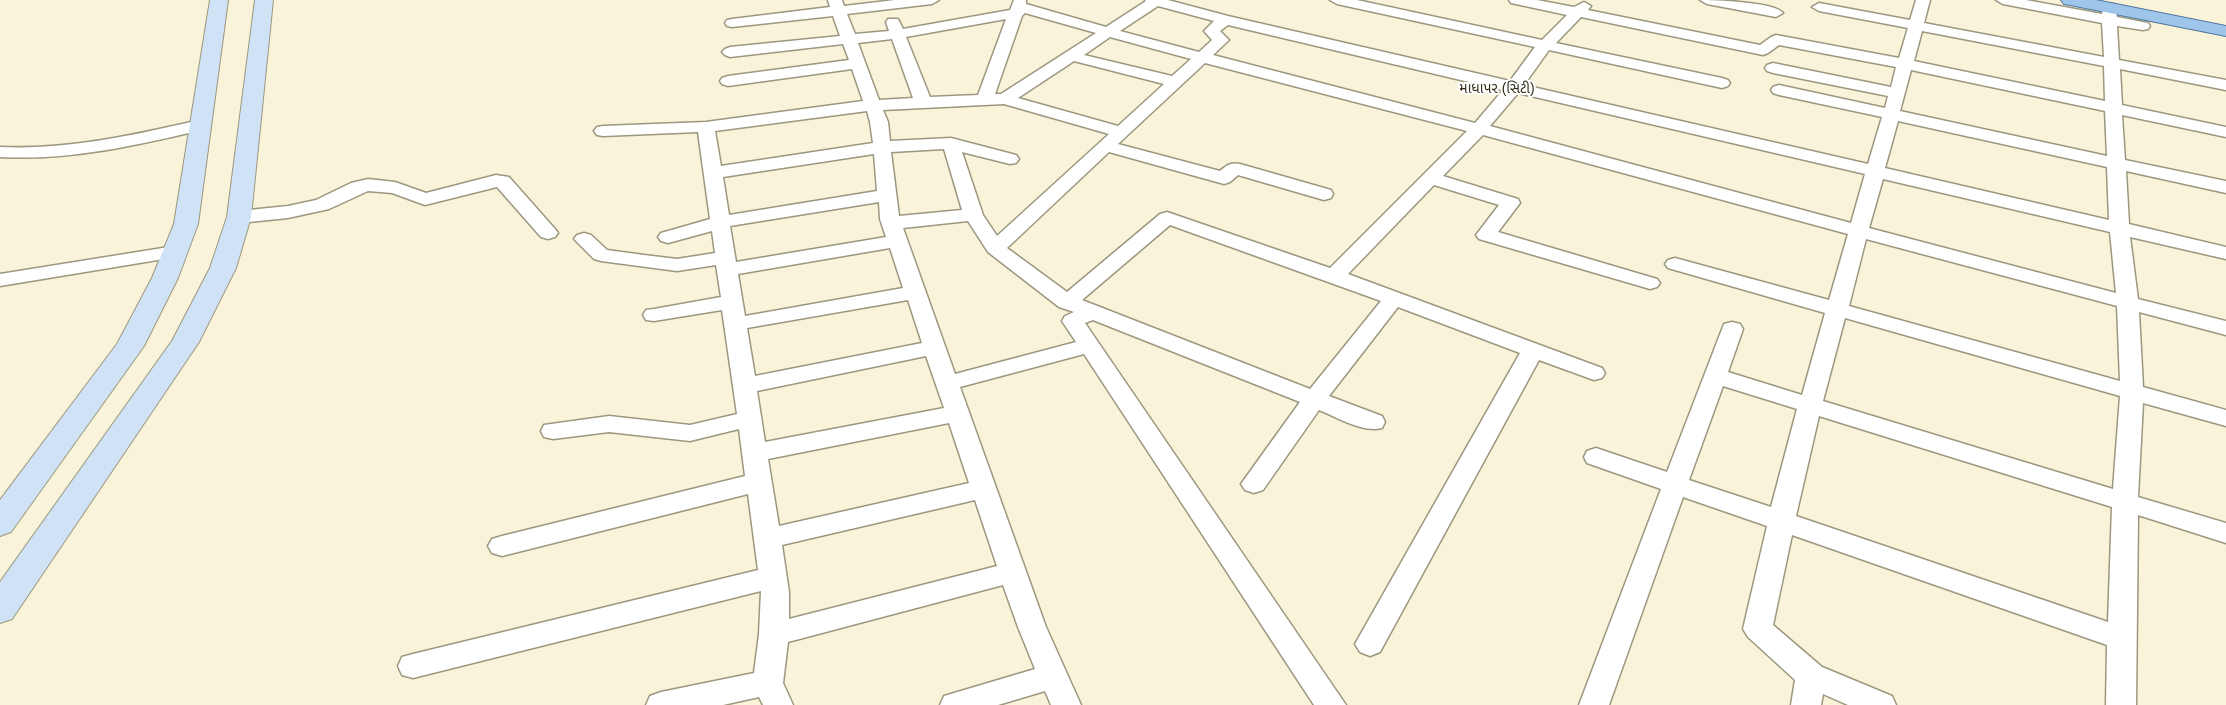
<!DOCTYPE html>
<meta charset="utf-8">
<style>
body{margin:0}
canvas{display:block;background:#f9f3d9}
</style>
<canvas width="2226" height="705"></canvas>
<script>
const context = document.querySelector('canvas').getContext('2d');
context.lineJoin = 'round';
function stroke(path, color, width, dash) {
  context.strokeStyle = color;
  context.lineWidth = width;
  context.lineCap = dash ? 'butt' : 'round';
  context.setLineDash(dash || []);
  context.stroke(path);
}
function fillPath(path, color) {
  context.fillStyle = color;
  context.fill(path, 'evenodd');
}
function drawText(font, color, halo, rows, align = 'center') {
  context.font = font + ' Helvetica,"Noto Sans Gujarati",sans-serif';
  context.lineWidth = 4;
  context.setLineDash([]);
  context.textBaseline = 'middle';
  context.strokeStyle = halo;
  context.fillStyle = color;
  for (const [text, x, y, turn = 0] of rows) {
    context.save();
    context.translate(x, y);
    context.rotate((+turn || 0) * Math.PI / 180);
    context.textAlign = isNaN(turn) ? turn : align;
    if (halo) context.strokeText(text, 0, 0);
    context.fillText(text, 0, 0);
    context.restore();
  }
}
const minor = new Path2D(`
 M828,0H842L844,6L895,0H939L932,4L847,14L855,34L889,31L886,22L888,19H898L903,29L1010,10L1014,0H1026V4L1106,27L1146,1L1145,0H1168L1228,16L1510,81L1535,47L1337,4L1330,0H1357L1542,40L1567,15L1511,3L1509,0H1537L1574,7L1584,2L1591,6L1588,10L1760,45L1771,37L1776,35L1899,58L1908,28L1819,11L1812,7L1819,3L1910,20L1916,0H1930L1924,23L2104,57L2102,23L2003,4L1996,0H2026L2102,14L2104,4H2114L2117,17L2148,23L2150,26L2148,29L2143,30L2117,26L2119,60L2226,80V90L2120,69L2122,105L2226,127V137L2122,115L2125,160L2226,181V193L2126,171L2129,224L2226,247V259L2130,237L2138,299L2226,321V335L2139,312L2143,387L2226,410V426L2143,403L2138,497L2226,523V543L2138,515L2136,705H2106L2107,645L1792,535L1773,625L1822,667L1892,696L1896,705H1848L1823,694L1821,705H1791L1795,680L1748,637L1743,629L1767,526L1683,497L1609,705H1579L1661,489L1587,463L1584,457L1587,451L1596,448L1667,472L1724,324L1732,322L1740,324L1743,329L1728,372L1802,395L1825,313L1668,268L1665,264L1668,260L1675,258L1829,300L1848,234L1483,135L1443,176L1518,199L1520,203L1498,232L1657,279L1660,283L1657,287L1650,289L1479,239L1476,235L1499,205L1434,185L1348,274L1602,368L1605,373L1602,378L1594,380L1539,360L1380,652L1370,656L1360,652L1355,644L1520,353L1398,307L1329,396L1382,416L1385,422L1382,428C1362,433 1337,417 1319,410L1263,490L1254,493L1245,490L1241,484L1300,402L1093,320L1085,323L1346,705H1314L1084,354L960,387L1046,627L1081,705H1051L1045,691L998,705H940L944,696L1035,669L1018,627L1003,585L788,642L783,683L793,705H763L759,697L723,705H646L650,696L661,692L754,673L759,634L761,591L413,678L402,675L398,666L402,657L413,654L758,570L748,494L502,556L492,553L488,546L492,539L502,536L745,476L739,429L690,441L609,432L553,439L544,437L541,431L544,425L609,416L690,425L737,414L722,310L654,321L646,320L643,315L646,310L654,309L721,297L716,265L677,271L601,261L594,259L574,239L577,235L584,233L591,235L607,250L644,255L677,259L715,253L712,231L668,243L661,241L658,237L661,233L710,219L698,132L603,136L597,135L594,131L597,127L603,126L706,122L863,101L852,69L728,86L722,84L720,81L722,78L728,76L849,60L843,44L730,57L725,55L722,52L725,49L730,47L840,36L833,16L732,27L727,26L725,23L727,20L732,19L830,7ZM1158,6L1214,21L1204,31L1212,40L1199,52L1120,31ZM1025,13L1096,33L1001,94H995L1022,16ZM1581,17L1763,55L1768,53L1779,45L1896,67L1891,87L1773,63L1767,65L1765,68L1767,71L1773,73L1888,96L1885,108L1779,85L1773,87L1771,90L1773,93L1779,95L1882,117L1868,164L1524,85L1549,50L1722,88L1728,86L1730,83L1728,80L1722,78L1556,43ZM1006,19L978,95L930,97L906,37ZM1228,25L1503,90L1475,123L1213,55L1229,40L1220,31ZM1922,31L2104,66L2105,101L1914,61ZM1110,37L1191,59L1172,76L1084,55ZM892,39L913,98L879,100L858,43ZM1074,61L1164,84L1118,126L1018,98ZM1205,63L1467,131L1330,268L1167,212L1160,214L1067,292L1007,248L1109,152L1224,184L1230,182L1238,175L1317,198L1324,200L1331,198L1333,194L1331,190L1240,164C1231,162 1227,165 1220,171L1118,144ZM1911,70L2105,111L2107,156L1900,111ZM1518,93L1865,174L1851,223L1490,126ZM1004,104L1109,134L997,236L983,215L962,152L1010,164L1016,163L1019,159L1016,155L951,138L890,141L888,122L883,110ZM867,111L870,122L873,143L721,166L715,131ZM1898,121L2107,167L2109,220L1885,168ZM944,149L962,210L899,216L891,152ZM874,154L877,191L729,215L723,177ZM1883,179L2110,232L2116,293L1869,228ZM879,202L880,219L886,237L736,262L730,226ZM968,221L988,252L1059,307L1074,312L1065,316L1062,321L1076,342L955,374L903,228ZM1170,225L1381,301L1310,389L1082,300ZM1866,239L2117,306L2120,381L1849,306ZM890,248L903,288L745,316L738,274ZM908,300L922,343L755,376L747,328ZM1845,318L2120,396L2113,489L1823,401ZM926,356L944,408L765,442L757,391ZM1723,386L1797,409L1771,507L1689,480ZM1819,416L2112,507L2108,622L1796,516ZM949,423L969,483L779,526L768,459ZM975,500L997,566L789,619V592L782,545Z
 M1700,0C1715,0 1775,2 1783,13L1776,17L1707,4Z
 M200,120L206,121L209,125L206,129C138,145 70,161 0,157V147C68,150 134,135 200,120Z
 M496,175L509,177L555,229L558,233L555,237L548,239L541,237L497,187L425,205L392,193L368,191L329,209L288,218L239,223L232,221L229,217L232,213L239,211L288,206L316,200L351,183L368,179L395,182L426,193Z
 M175,246L182,248L185,252L182,256L0,286V274Z`);
const secondary = new Path2D(`
 M210,0H228L198,224L178,278L144,346L11,532L0,536V500L117,344L152,278L174,224Z
 M255,0H273L251,217L236,268L199,342L12,619L0,623V582L172,341L210,268L227,217Z`);
const primary = new Path2D(`
 M2061,0H2096L2226,26V36L2070,5L2064,4Z`);
const farQuarternames = [
 ["માધાપર (સિટી)",1497,89]
];
stroke(minor, '#9c977f', 3);
stroke(secondary, '#9c977f', 2);
stroke(primary, '#50779d', 2);
fillPath(minor, '#fff');
fillPath(secondary, '#d0e2f5');
fillPath(primary, '#a0c5eb');
drawText('14px', '#2f2b16', '#fff', farQuarternames);
</script>
